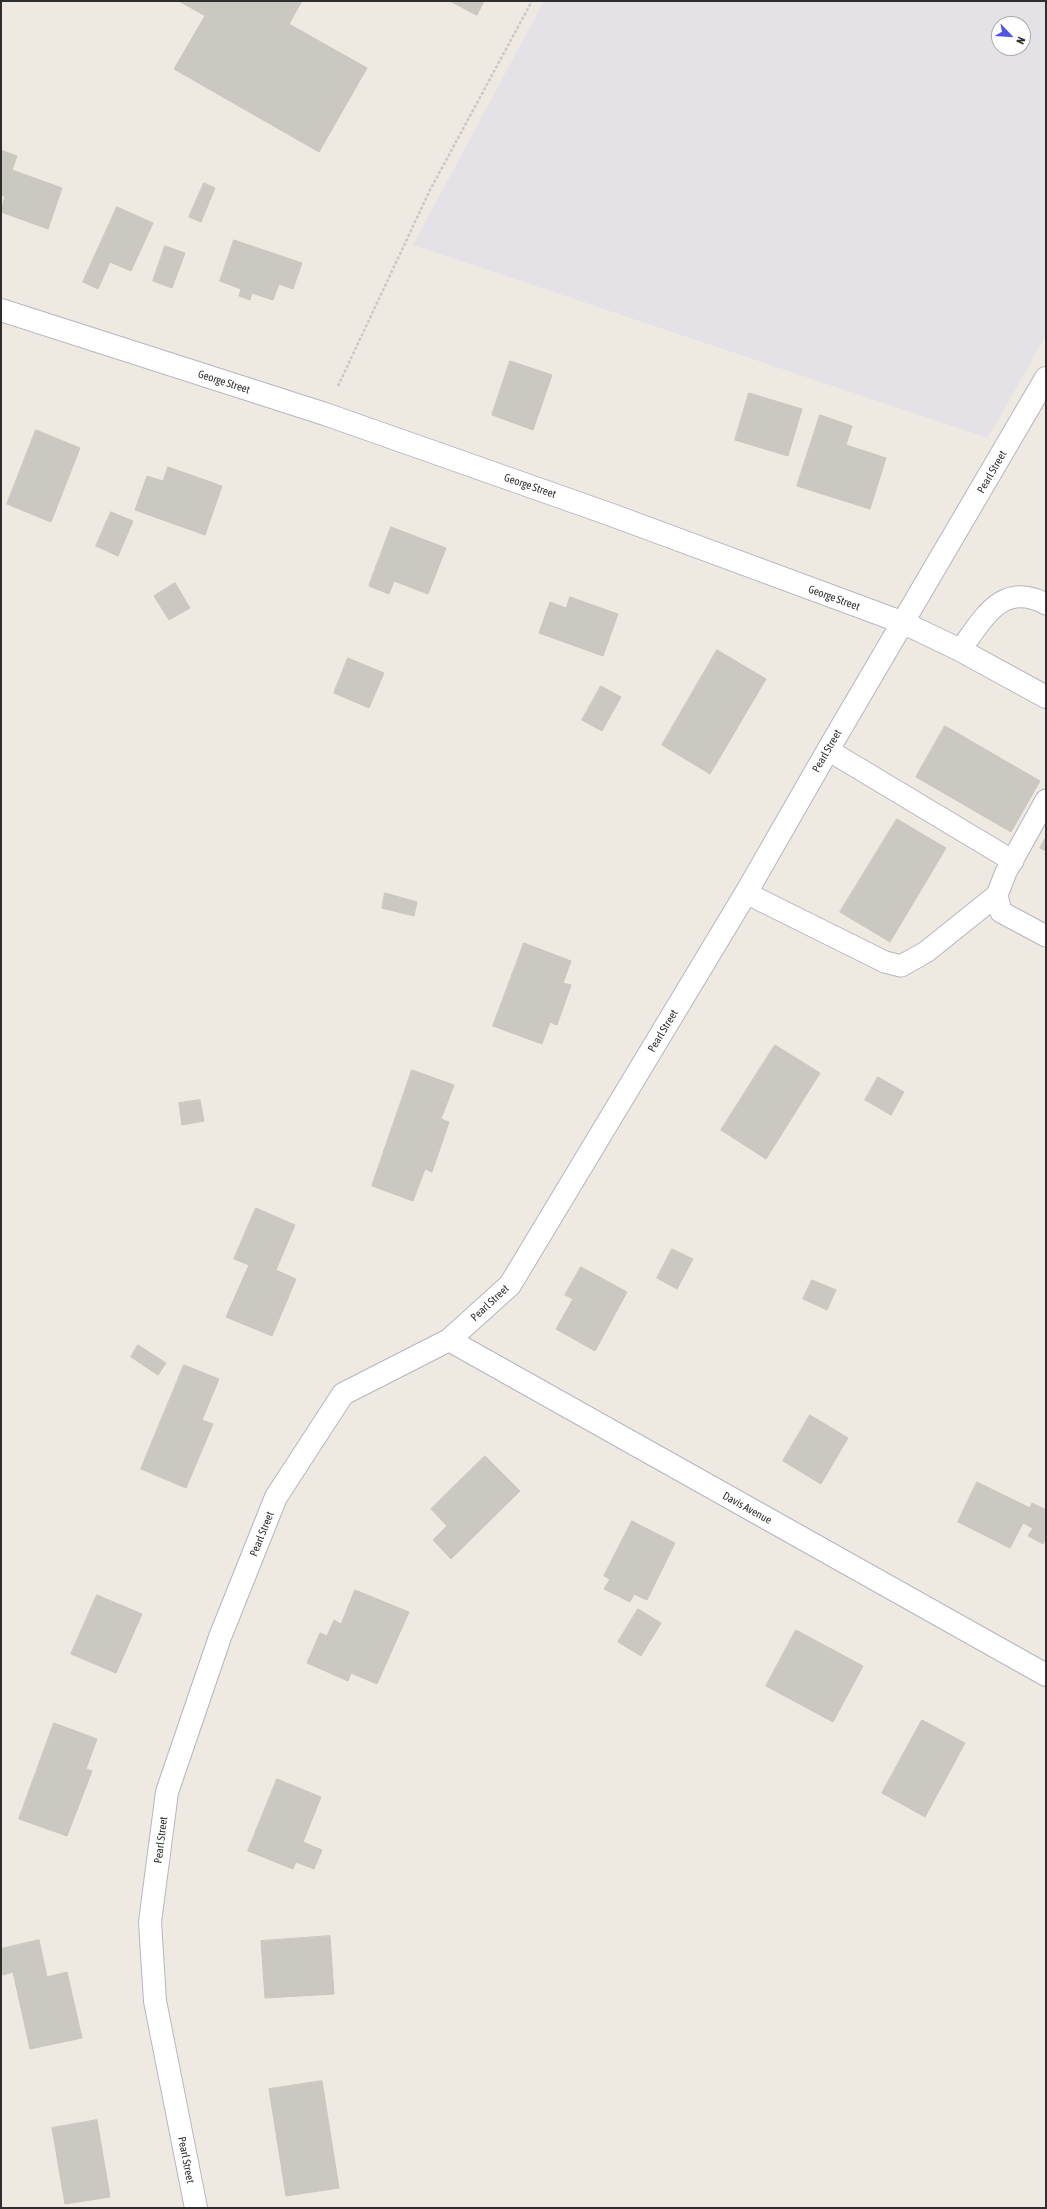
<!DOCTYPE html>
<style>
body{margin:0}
#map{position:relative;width:1047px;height:2209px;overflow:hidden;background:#eeeae2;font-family:"Asap Condensed",sans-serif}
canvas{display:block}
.frame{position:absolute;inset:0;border:2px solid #2e2e2e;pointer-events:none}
.north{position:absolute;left:991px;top:16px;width:40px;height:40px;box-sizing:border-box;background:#fff;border:1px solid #ababab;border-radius:50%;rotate:115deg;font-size:11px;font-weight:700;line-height:16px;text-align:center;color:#2e2e2e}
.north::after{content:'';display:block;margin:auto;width:14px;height:18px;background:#5154eb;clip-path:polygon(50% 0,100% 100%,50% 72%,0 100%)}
</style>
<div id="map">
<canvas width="1047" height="2209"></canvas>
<div class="frame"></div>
<div class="north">N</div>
</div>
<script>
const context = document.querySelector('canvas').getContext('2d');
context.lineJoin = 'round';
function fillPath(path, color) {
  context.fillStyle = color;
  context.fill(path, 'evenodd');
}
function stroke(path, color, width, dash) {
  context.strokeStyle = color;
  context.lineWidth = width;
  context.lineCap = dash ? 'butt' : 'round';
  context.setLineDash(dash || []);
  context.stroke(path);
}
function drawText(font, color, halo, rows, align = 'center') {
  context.font = font + ' "Asap Condensed",sans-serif';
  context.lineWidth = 3;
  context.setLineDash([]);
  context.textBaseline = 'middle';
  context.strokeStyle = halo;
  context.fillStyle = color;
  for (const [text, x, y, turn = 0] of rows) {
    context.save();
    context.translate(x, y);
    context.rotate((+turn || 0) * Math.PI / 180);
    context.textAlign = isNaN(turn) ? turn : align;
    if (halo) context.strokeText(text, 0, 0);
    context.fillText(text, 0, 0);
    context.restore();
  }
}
const industrial = new Path2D(`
 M544,1H1046V335L988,438L413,245ZM999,24H1023V48H999Z`);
const building = new Path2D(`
 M179,1H302L289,24L367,68L319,152L174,69L205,16Z
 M450,1H484L477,15Z
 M1,150L17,156L12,170L62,188L48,229L1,212L5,196L1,195Z
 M204,183L215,188L201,222L189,217Z
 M117,207L153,223L131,271L110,262L98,289L83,282Z
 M234,240L302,263L293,289L279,284L273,300L252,293L250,300L239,296L241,289L220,281Z
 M165,246L185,253L172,288L153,281Z
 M510,361L552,375L533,430L492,415Z
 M749,393L802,409L788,456L735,440Z
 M820,415L852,426L846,445L886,458L870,509L797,486Z
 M36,430L80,448L51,522L7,504Z
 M168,467L222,486L205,535L135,510L147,476L163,481Z
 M111,512L133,521L118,556L96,546Z
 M391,527L446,548L428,594L394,581L389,594L369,586Z
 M175,583L190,608L169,620L154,596Z
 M570,597L618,614L603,656L539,633L550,602L566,608Z
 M717,650L766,679L710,774L662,745Z
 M348,658L384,673L369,708L334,693Z
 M601,686L621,697L602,731L582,720Z
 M945,726L1040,781L1011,832L916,777Z
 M897,819L946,848L890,942L840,912Z
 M1046,837V851L1040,848Z
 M385,893L417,902L414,916L382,908Z
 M524,943L571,961L563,983L571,985L557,1025L550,1022L542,1044L493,1026Z
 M775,1045L820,1073L766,1159L721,1130Z
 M412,1070L454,1085L441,1119L449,1122L432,1172L425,1169L413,1201L372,1186Z
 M878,1077L904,1092L891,1115L865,1100Z
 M200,1100L204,1121L182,1125L179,1103Z
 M256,1208L295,1225L276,1270L296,1279L272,1336L226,1317L249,1265L234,1259Z
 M672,1249L693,1259L677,1289L657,1278Z
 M581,1267L627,1292L595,1351L556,1329L573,1299L565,1295Z
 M812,1280L836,1290L827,1310L803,1299Z
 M138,1345L166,1363L158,1375L131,1357Z
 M184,1365L219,1379L202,1420L213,1424L186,1488L141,1469Z
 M810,1415L848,1438L821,1484L783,1461Z
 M485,1456L520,1491L451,1559L433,1540L447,1526L431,1509Z
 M977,1482L1030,1508L1032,1503L1046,1510V1538L1043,1544L1028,1536L1033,1528L1023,1523L1010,1548L958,1522Z
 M632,1521L675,1543L647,1600L634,1594L630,1602L604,1589L610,1579L604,1576Z
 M355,1590L409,1612L377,1684L351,1673L348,1681L307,1663L320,1633L327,1636L334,1620L341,1624Z
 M97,1595L142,1614L116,1673L71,1654Z
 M638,1609L661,1623L641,1656L618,1642Z
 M796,1630L863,1666L833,1722L766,1686Z
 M922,1720L965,1743L925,1817L882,1793Z
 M54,1723L97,1739L86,1769L92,1771L67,1836L19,1819Z
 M277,1779L321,1797L303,1842L322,1850L314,1869L296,1862L293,1869L248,1851Z
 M330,1936L334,1994L265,1998L261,1941Z
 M39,1940L47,1977L67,1972L82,2038L30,2049L13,1972L3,1975L1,1949Z
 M322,2081L339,2188L286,2196L269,2089Z
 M97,2120L110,2197L65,2204L52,2128Z`);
const path = new Path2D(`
 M338,386L430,190L532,1`);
const service = new Path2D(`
 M960,650C983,620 1001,580 1046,604
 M828,750L1013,861
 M1046,800L1006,872L997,895L1001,912L1046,936
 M746,893L885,962L901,966L926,952L997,895`);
const minor = new Path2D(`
 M1,310L325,414L609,514L904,623L960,650L1046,697
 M449,1340L1046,1675
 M196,2208L155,2001L150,1922L167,1792L220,1637L276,1497L343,1394L449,1340L510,1285L746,893L828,750L1046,378`);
const streetNames = [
 ["George Street",224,382,18],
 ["Pearl Street",992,472,-60],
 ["George Street",530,486,19],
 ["George Street",834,598,20],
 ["Pearl Street",827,751,-60],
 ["Pearl Street",663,1031,-59],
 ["Pearl Street",490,1303,-43],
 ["Davis Avenue",747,1508,29],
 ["Pearl Street",262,1534,-68],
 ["Pearl Street",161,1840,-83],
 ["Pearl Street",186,2160,79]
];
fillPath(industrial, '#e4e1e7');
fillPath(building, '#cac8c0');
stroke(building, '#c9c7bb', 1);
stroke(service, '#b5b5c0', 23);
stroke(minor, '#b5b5c0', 24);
stroke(path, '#c9c9c9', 2.5, [3, 2]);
stroke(service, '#fff', 21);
stroke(minor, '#fff', 22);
drawText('11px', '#2e2e2e', '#fff', streetNames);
</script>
